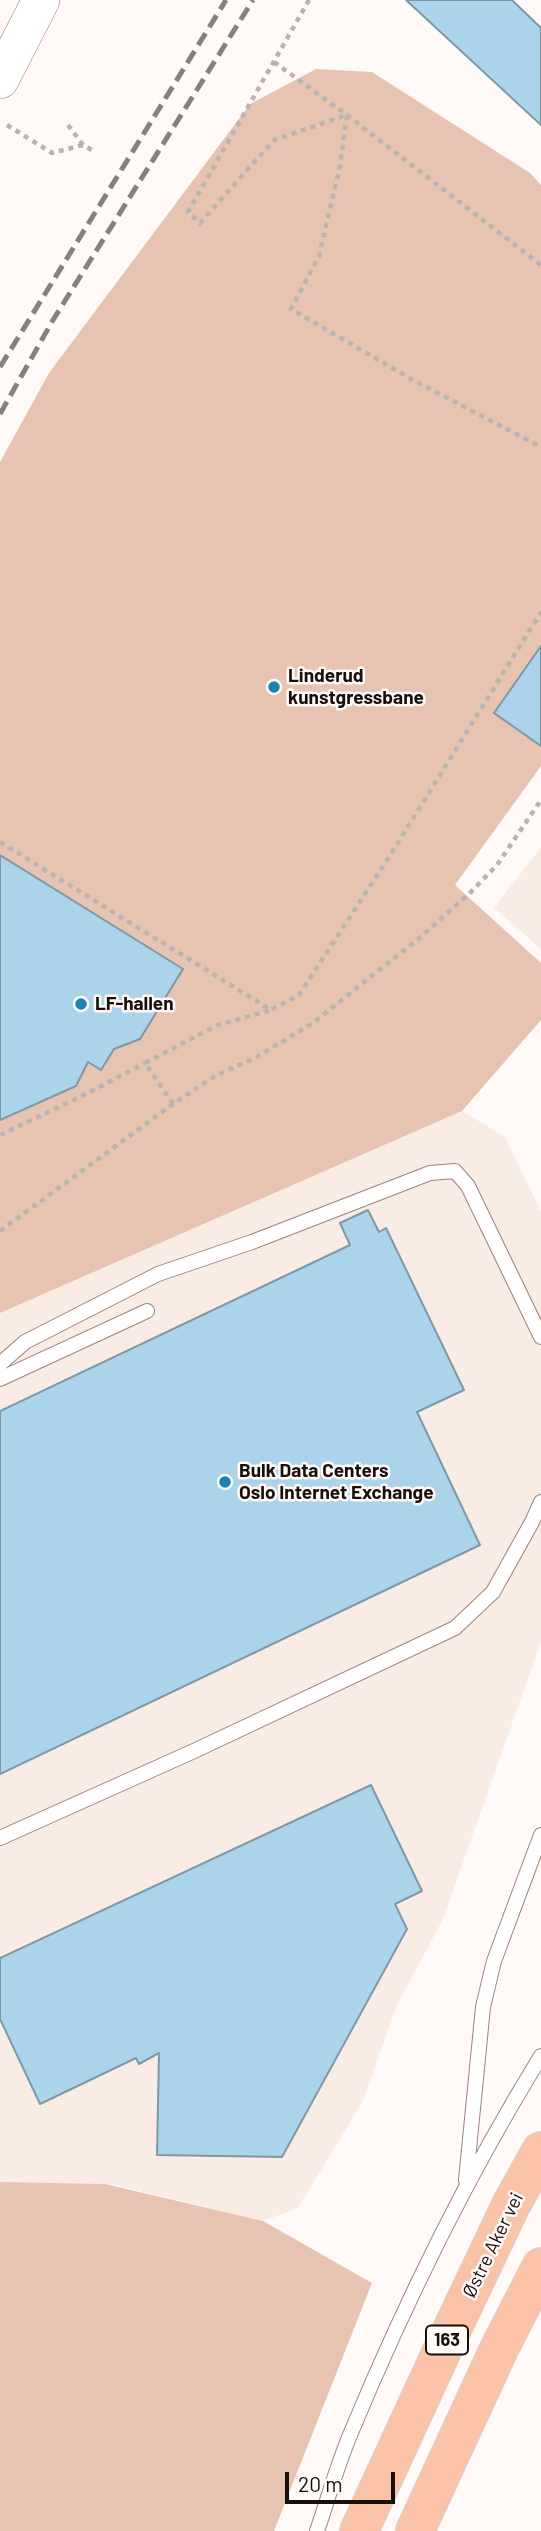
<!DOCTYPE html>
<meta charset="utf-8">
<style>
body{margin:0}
#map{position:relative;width:541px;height:2531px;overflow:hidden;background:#fffaf7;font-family:Barlow,sans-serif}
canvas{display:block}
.scale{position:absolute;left:285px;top:2472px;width:110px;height:32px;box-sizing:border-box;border:4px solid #180f0b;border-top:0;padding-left:9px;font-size:21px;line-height:24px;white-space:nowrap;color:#180f0b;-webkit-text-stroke:5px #fffaf7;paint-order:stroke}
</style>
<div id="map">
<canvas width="541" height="2531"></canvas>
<div class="scale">20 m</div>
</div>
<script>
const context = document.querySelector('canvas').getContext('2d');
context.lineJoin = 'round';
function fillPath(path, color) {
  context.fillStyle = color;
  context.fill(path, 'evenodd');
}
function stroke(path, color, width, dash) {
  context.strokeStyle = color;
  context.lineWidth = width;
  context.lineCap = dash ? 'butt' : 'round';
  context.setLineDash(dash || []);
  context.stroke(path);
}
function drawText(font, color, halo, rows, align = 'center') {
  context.font = font + ' Barlow,sans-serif';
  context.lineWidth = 5;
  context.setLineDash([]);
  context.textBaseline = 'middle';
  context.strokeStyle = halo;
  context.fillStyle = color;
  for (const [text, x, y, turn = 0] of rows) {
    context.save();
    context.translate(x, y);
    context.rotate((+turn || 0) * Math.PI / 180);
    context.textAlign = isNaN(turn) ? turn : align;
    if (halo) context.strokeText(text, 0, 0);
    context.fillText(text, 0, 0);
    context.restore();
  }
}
const built = new Path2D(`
 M541,847V949L494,908Z
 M462,1111L505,1137L541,1212V1642L443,1919L397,2005L363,2101L298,2208L263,2221L111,2184L0,2183V1313Z`);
const green = new Path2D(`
 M316,69L372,72L530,173L541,185V766L455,885L541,963V1020L462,1111L0,1313V462L49,373L250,104Z
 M0,2182L105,2184L263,2221L372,2283L274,2531H0Z`);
const building = new Path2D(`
 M406,0H512L541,28V125Z
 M541,646V746L494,713Z
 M0,855L183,969L140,1039L114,1049L101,1070L88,1062L76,1086L0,1120Z
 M368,1210L379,1232L386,1228L464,1390L417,1412L480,1545L0,1774V1411L350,1245L340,1223Z
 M371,1785L422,1891L395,1904L407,1929L282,2157L157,2155L159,2053L139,2064L136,2058L40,2104L0,2019V1958Z`);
const path = new Path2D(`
 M309,0L188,212L200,223L274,140L347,115
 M274,62L347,115L541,265
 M347,115L340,166L319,256L291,309L411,379L541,447
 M7,125L52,153L83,145L95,152
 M68,125L83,145
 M0,842L271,1010L299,995L391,854L541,612
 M173,1104L145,1063L218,1025L271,1010
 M0,1135L88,1093L145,1063
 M0,1231L173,1104L215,1076L255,1058L313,1023L418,939L469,894L497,865L541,800`);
const service = new Path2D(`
 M0,1364L25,1342L158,1274L252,1242L430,1173L455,1171L468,1186L541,1337
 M0,1379L147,1311
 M0,1838L194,1751L455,1628L493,1592L532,1522L541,1502
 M466,2180L483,2007L494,1961L541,1835
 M317,2531C328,2499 337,2466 350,2435C404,2305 467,2176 541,2056`);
const tertiary = new Path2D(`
 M0,80L41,0`);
const trunk = new Path2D(`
 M359,2531L446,2342L511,2205L541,2151
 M415,2531L499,2349L541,2267`);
const rail = new Path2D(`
 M0,367L226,0
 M0,414L53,320L253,0`);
const markers = [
 [274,687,7,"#1b83ac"],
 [81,1004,7,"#1b83ac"],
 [225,1482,7,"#1b83ac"]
];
const shields = [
 [447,2340,42]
];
const shieldNames = [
 ["163",447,2340]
];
const poiNames = [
 ["Linderud",288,676],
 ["kunstgressbane",288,698],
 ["LF-hallen",95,1004],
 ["Bulk Data Centers",239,1471],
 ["Oslo Internet Exchange",239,1493]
];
const streetNames = [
 ["Østre Aker vei",493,2245,-64]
];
fillPath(built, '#f9ece5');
fillPath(green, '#e7c3b2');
fillPath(building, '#abd4ea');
stroke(building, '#7f98a6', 2);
stroke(service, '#9c8378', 16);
stroke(tertiary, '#9c8378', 38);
stroke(trunk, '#d5d4d3', 40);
stroke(path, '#bab3b0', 4.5, [5, 5]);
stroke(service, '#fff', 14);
stroke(tertiary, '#fff', 37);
stroke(trunk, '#fac3a8', 38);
stroke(rail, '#87807d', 5, [14, 7]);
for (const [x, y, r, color] of markers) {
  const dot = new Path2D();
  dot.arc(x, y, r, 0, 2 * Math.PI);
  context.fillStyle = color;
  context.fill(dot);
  stroke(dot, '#fffaf7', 2.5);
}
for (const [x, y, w] of shields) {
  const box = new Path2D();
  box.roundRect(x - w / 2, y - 14.5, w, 29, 5);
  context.fillStyle = '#fffaf7';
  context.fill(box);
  stroke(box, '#180f0b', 2);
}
drawText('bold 18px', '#180f0b', null, shieldNames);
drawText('bold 19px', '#180f0b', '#fffaf7', poiNames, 'left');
drawText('19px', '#180f0b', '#fffaf7', streetNames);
</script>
